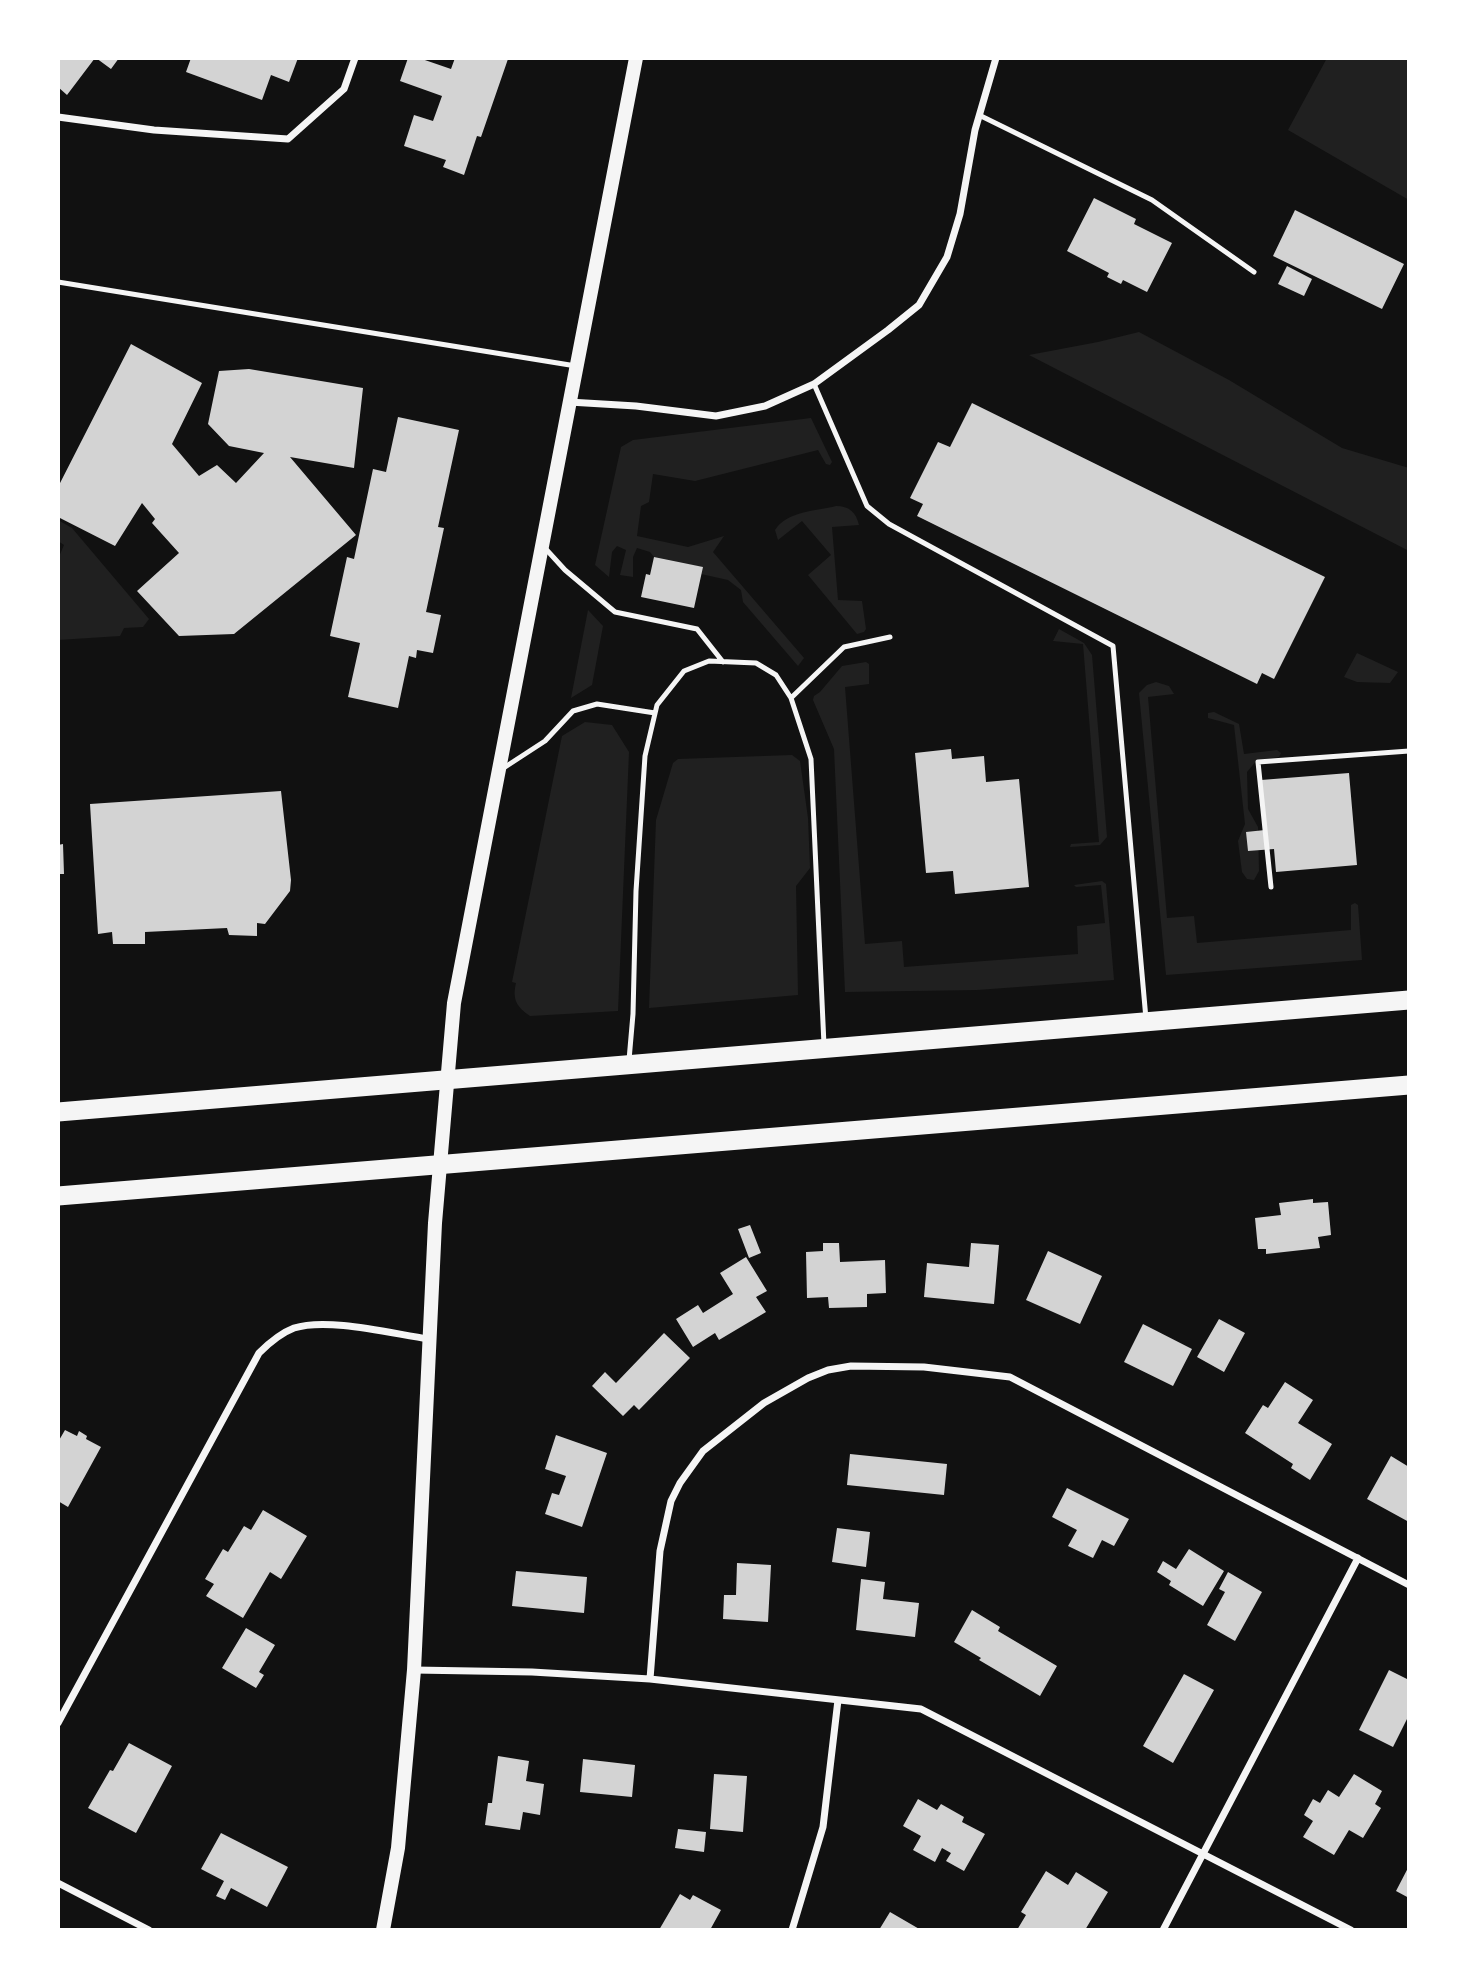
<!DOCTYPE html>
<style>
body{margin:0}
#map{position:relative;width:1467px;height:1988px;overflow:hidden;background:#111;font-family:"Varela Round",sans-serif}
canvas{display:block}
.frame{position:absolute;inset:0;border:60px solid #fff;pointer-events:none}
</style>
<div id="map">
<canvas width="1467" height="1988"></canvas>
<div class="frame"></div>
</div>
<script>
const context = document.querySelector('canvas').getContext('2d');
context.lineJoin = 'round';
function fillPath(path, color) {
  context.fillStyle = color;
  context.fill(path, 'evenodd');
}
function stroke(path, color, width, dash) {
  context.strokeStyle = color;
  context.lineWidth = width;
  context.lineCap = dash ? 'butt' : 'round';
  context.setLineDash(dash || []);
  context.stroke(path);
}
const green = new Path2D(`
 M1327,58H1409V200L1288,130Z
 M1139,332L1229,380L1342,448L1409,468V551L1029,355L1098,342Z
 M811,418L832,462L830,465L826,464L818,450L695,481L653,474L649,502L641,506L637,536L688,547L724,536L713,552L804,658L798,666L743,602L741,590L728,580L701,574L702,567L654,557L650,552L637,548L633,557V577L620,575L626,550L617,546L612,552L609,577L595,565L621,447L633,440Z
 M836,506C849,506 856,512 859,525L832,527L838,600L862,601L866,629L864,632L857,634L808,575L831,555L802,521L778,540L775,530C787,511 816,511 836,506Z
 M58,520L72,528L149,619L143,627L124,628L120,636L58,640V559L64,545L58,541Z
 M588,610L603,626L592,685L571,698Z
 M1059,629L1084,643L1092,655L1107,837L1100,845L1070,847L1071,844L1099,842L1083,644L1053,641Z
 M1357,653L1398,672L1390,683L1357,682L1344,677Z
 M866,662L869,664V684L845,687L865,944L902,941L904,967L1078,954L1077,926L1105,923L1101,885L1076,887L1074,885L1102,881L1106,884L1114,980L977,990L845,992L834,749L813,700L814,696L820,692L842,666Z
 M1156,682L1169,686L1174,694L1148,697L1167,918L1194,916L1197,943L1351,930V905L1355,903L1358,905L1362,960L1166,975L1139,693L1147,685Z
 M1214,712L1239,724L1244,754L1277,750L1281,753L1279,757L1257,760L1247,772L1248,809L1258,827L1259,871L1254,880L1247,879L1242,872L1238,841L1245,824L1234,725L1208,718V713Z
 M585,722L612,725L629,752L618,1011L530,1016C517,1007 512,1000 516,983L512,982L562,736Z
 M792,755L800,761L808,818L810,868L796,886L798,995L649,1008L656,820L673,763L678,759Z`);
const building = new Path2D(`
 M59,58H95L67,95L58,87Z
 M96,58H119L111,69Z
 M191,58H298L289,82L271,75L262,100L186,72Z
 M408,58H419L451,69L455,58L508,59L481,137L477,136L464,175L443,167L446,160L404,146L414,115L433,121L442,96L400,81Z
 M1094,198L1136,219L1134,224L1172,243L1147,292L1123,280L1121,284L1107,277L1109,273L1067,251Z
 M1295,210L1404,264L1382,309L1273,256Z
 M1287,266L1312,279L1304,296L1278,284Z
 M131,344L202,383L172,444L199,476L217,465L236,483L264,453L229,446L208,424L219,371L249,369L363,388L354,468L290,457L356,535L234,634L179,636L137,591L179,553L152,523L155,519L142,503L115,546L58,517V487Z
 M972,403L1325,577L1274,679L1262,673L1257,684L917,516L923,504L910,498L938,442L950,447Z
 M398,417L459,430L438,527L444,528L426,612L441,615L433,653L417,650L416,658L409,656L398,708L348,697L360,643L330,636L347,557L354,559L373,469L386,472Z
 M654,557L703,567L694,608L641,597L646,574L650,575Z
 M951,749L952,759L984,756L986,782L1019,779L1029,887L955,894L953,871L926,873L915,753Z
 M1349,773L1357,865L1276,872L1274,849L1248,851L1246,832L1265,830L1261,780Z
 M281,791L291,880L290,891L265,924L257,923V936L229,935L227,928L145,932V944H113L112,932L98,934L90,804Z
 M63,844L64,874H58V845Z
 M1313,1199V1203L1328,1202L1331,1235L1318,1237L1320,1248L1266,1254V1249H1258L1255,1218L1281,1215L1279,1203Z
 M750,1225L761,1253L749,1258L738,1229Z
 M823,1243H839L840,1262L885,1260L886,1293L867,1294V1307L829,1308L828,1297L807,1298L806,1252L823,1251Z
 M971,1243L999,1245L994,1304L924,1297L927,1263L969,1267Z
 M1048,1251L1102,1276L1080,1324L1026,1300Z
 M746,1257L767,1291L756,1297L766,1312L719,1340L715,1333L693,1347L676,1319L698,1305L703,1313L733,1294L720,1273Z
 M1219,1319L1245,1333L1224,1372L1197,1357Z
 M1143,1324L1192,1349L1173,1386L1124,1362Z
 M664,1333L690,1358L639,1410L634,1405L623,1416L592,1386L605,1372L616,1383Z
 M1285,1382L1313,1400L1298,1423L1332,1444L1310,1480L1291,1468L1293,1464L1245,1433L1263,1405L1268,1408Z
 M65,1430L77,1436L79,1431L87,1436L86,1439L101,1447L68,1507L58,1501V1442Z
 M556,1435L607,1453L582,1527L545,1514L552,1493L559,1495L566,1476L545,1469Z
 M850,1454L947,1464L944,1495L847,1485Z
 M1391,1456L1409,1467V1522L1367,1499Z
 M1067,1488L1129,1519L1114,1546L1102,1540L1093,1558L1068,1546L1077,1530L1052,1517Z
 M263,1510L307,1536L281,1579L270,1572L243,1618L206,1596L214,1584L205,1579L223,1549L228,1552L244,1526L251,1530Z
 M837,1528L870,1532L866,1567L832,1562Z
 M1189,1549L1224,1571L1203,1606L1169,1585L1171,1581L1157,1572L1163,1561L1176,1569Z
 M737,1563L771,1565L768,1622L723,1619L724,1595H736Z
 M516,1571L587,1577L584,1613L512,1606Z
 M1228,1572L1262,1592L1235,1641L1207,1625L1225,1592L1219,1589Z
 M861,1579L885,1582L883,1599L919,1603L915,1637L856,1630Z
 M972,1610L1000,1627L998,1631L1057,1666L1040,1696L979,1660L981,1658L954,1642Z
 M246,1628L275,1645L259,1672L264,1675L256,1688L222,1668Z
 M1389,1670L1409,1680V1715L1393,1747L1359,1730Z
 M1184,1674L1214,1690L1173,1763L1143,1746Z
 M129,1743L172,1766L136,1833L88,1808L110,1770L113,1771Z
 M498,1756L529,1761L526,1781L544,1784L540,1815L523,1812L520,1830L485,1825L488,1803H492Z
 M583,1759L635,1765L632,1797L580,1792Z
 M714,1774L747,1776L743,1832L710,1829Z
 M1354,1774L1382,1791L1375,1804L1381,1808L1363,1838L1349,1830L1334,1855L1303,1837L1313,1821L1304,1815L1313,1799L1320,1803L1328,1790L1339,1797Z
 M918,1799L937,1810L941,1804L964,1817L962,1822L985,1834L964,1871L946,1861L951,1853L942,1848L935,1862L913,1850L921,1836L903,1826Z
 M678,1829L706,1832L704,1852L675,1848Z
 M221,1833L288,1867L267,1907L231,1888L225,1900L216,1896L224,1881L201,1869Z
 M1409,1866V1898L1396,1891Z
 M1046,1871L1068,1885L1076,1872L1108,1892L1085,1930H1017L1026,1915L1021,1912Z
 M680,1894L690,1900L693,1895L721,1910L710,1930H659Z
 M890,1912L921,1930H879Z`);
const service = new Path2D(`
 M979,115L1152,200L1254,272
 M58,282L576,366
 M814,384L867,506L889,524L1113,646L1146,1019
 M544,547L565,570L615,612L697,629L723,662
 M791,698L844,647L890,637
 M502,769L545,741L573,711L597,704L655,713
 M1271,887L1258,762L1409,751
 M629,1060L633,1014L636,891L645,756L657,705L684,671L709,661L756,663L776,675L791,698L811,759L824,1045`);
const minor = new Path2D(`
 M58,117L154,130L288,139L344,89L355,58
 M569,402L636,406L716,416L765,406L814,384L888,330L919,305L947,257L960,214L975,130L996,58
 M414,1670L532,1672L650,1679L921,1709L1351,1930
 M650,1679L660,1551L671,1501L680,1483L703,1451L764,1403L808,1378L828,1370L851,1366L924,1367L1010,1377L1409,1585
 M58,1723L259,1353C269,1343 281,1333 294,1328C328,1317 393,1334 429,1339
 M58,1883L149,1930
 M792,1930L823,1827L838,1700
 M1163,1930L1358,1558`);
const secondary = new Path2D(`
 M383,1930L398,1848L414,1670L435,1223L454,1003L636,58`);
const trunk = new Path2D(`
 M58,1112L1409,1000
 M58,1196L1409,1085`);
fillPath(green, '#202020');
fillPath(building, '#d3d3d3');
stroke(service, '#f5f5f5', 5);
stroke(minor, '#f5f5f5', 7);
stroke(secondary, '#f5f5f5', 14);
stroke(trunk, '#f5f5f5', 19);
</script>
